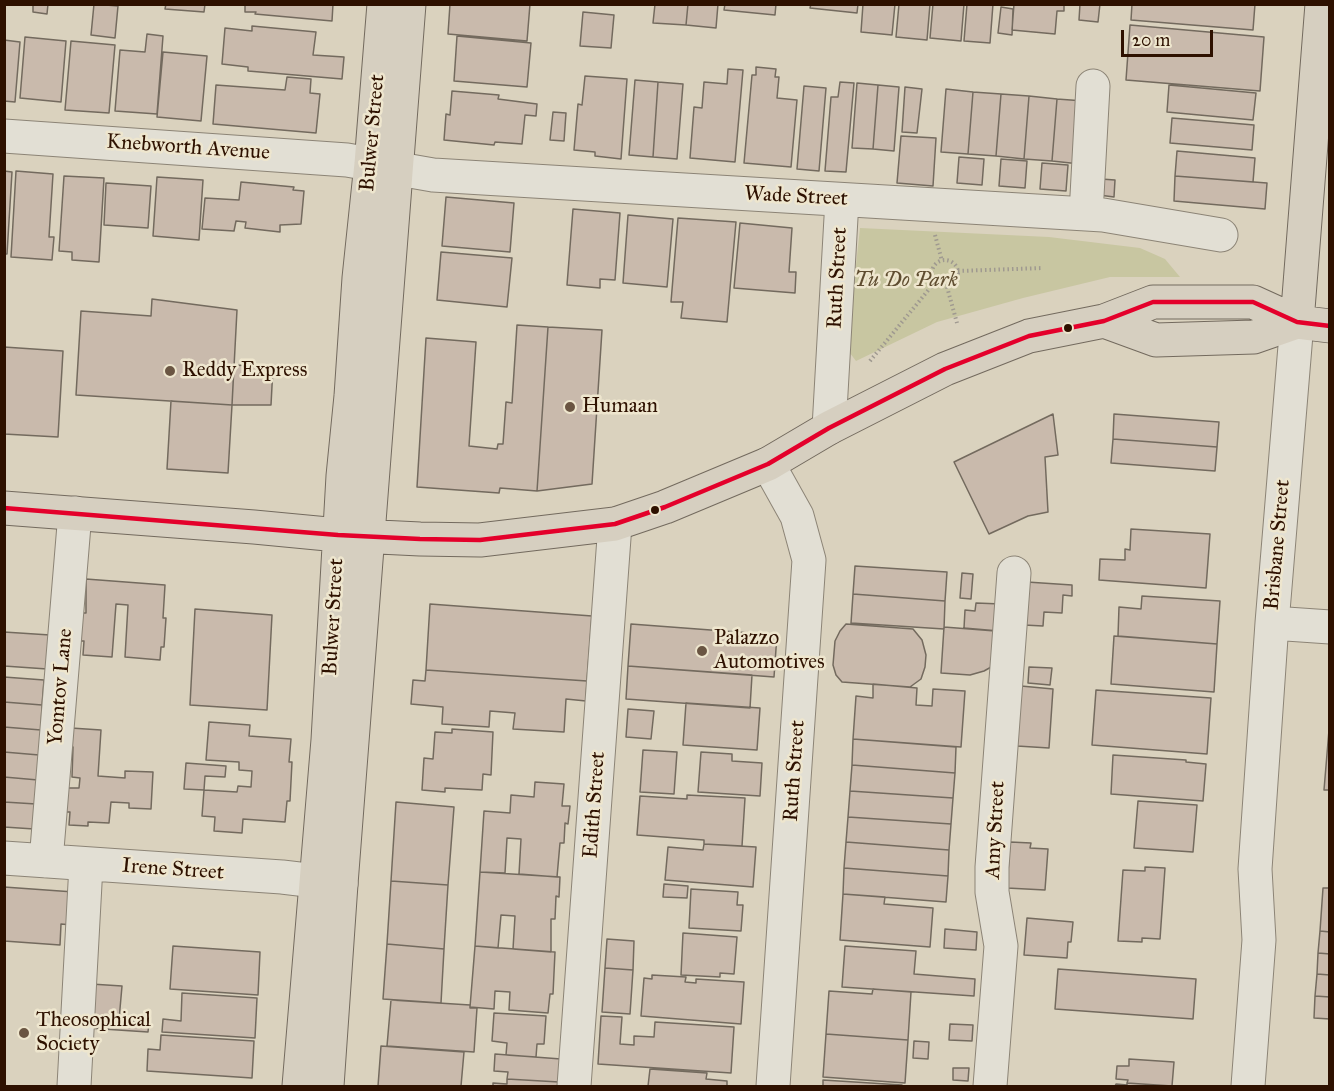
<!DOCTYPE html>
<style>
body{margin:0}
#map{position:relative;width:1334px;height:1091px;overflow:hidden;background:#dad2be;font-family:"IM FELL Great Primer",serif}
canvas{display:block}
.frame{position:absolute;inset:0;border:6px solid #2e1100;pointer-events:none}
.scale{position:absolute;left:1121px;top:30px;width:92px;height:27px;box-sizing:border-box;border:3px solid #2e1100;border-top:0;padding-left:8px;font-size:18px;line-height:21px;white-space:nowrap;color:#2e1100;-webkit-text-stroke:4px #eee6ce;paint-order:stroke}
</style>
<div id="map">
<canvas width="1334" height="1091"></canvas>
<div class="frame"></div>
<div class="scale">20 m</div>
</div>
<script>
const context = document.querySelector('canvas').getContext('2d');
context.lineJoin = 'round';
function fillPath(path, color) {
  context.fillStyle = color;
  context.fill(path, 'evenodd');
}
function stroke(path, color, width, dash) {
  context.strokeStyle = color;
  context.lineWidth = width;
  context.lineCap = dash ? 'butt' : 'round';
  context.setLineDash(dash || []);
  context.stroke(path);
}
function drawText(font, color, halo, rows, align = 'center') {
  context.font = font + ' "IM FELL Great Primer",serif';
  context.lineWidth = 5;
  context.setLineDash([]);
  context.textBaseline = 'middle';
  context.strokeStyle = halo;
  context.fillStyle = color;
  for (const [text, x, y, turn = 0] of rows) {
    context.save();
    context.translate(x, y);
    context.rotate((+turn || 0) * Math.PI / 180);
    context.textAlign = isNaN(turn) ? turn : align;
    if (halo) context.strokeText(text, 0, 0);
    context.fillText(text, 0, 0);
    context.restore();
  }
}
const green = new Path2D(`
 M860,228L1049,237L1140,248L1165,259L1180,277H1110L1023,298L937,322L856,361L847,349Z`);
const building = new Path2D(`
 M33,4H48L47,14L33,12Z
 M94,4L118,6L115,38L91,35Z
 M166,4H205L204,12L165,9Z
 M245,4H333L332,21L255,14L256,12H245Z
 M450,4H530L527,41L448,34Z
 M655,4H688L686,25L653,23Z
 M688,4H718L716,28L686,25Z
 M725,4H776L775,15L724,10Z
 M811,4H858L857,13L810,8Z
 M863,4H895L892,35L861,32Z
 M899,4H930L927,40L896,37Z
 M933,4H964L961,41L930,38Z
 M967,4H993L990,43L964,41Z
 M1014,4H1064V11H1057L1055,34L1012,30Z
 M1080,4H1100L1098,22L1079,20Z
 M1132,4H1255L1253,30L1131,20Z
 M1001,7L1013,9L1012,35L998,33Z
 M583,12L614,15L611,48L580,46Z
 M1130,25L1264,37L1260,91L1126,80Z
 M252,26L316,32L313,55L344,57L342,79L248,71V67L222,64L225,28L252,31Z
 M147,34L163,36L157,114L115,111L120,50L145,52Z
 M457,36L531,43L527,87L454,81Z
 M25,37L66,41L61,102L20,98Z
 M4,40L20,42L15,102L4,101Z
 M71,41L115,45L109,113L65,110Z
 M163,52L207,56L201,121L157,117Z
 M756,67L776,69L775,77H779L777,98L797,100L791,167L744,163L752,75H756Z
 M728,69L743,70L735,162L690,158L694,107L702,108L704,82L727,84Z
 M585,76L627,79L621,159L595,156V152L574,150L578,104L582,105Z
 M287,77L311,79L310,93L320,94L316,133L213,124L216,85L285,90Z
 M635,80L658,82L653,157L629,155Z
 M658,82L683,84L677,159L653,157Z
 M840,82L854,83L846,172L825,171L831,97H838Z
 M857,83L878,85L873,149L852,148Z
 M878,85L899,87L894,151L873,149Z
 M1169,85L1256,93L1253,120L1167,112Z
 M804,86L826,88L819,171L797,169Z
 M905,87L922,89L917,133L902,132Z
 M946,89L973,92L968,154L941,152Z
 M452,91L499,95L498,99L537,104L536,116L525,115L522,144L495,142L494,145L444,140L446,114L450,115Z
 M973,92L1001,94L996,156L968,154Z
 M1001,94L1029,96L1024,159L996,156Z
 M1029,96L1057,99L1052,161L1024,159Z
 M1057,99L1084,101L1080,164L1052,161Z
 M553,112L566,113L564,141L550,140Z
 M1172,118L1254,125L1252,150L1170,143Z
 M901,136L936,138L933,186L897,183Z
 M1177,151L1255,158L1253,182L1175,176Z
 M959,157L984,159L982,185L957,183Z
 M1001,159L1027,161L1025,188L999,186Z
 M1042,163L1068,165L1066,191L1040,189Z
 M4,171L12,172L7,254H4Z
 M16,171L53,174L49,237H54L52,260L11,257Z
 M64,176L104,178L99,262L72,260V252L59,251Z
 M1175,176L1267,183L1265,209L1174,201Z
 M157,177L203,180L199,240L153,236Z
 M1101,179L1115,180L1114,197L1099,195Z
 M241,182L294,187L293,190L304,191L301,224L280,225V232L245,228L246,222L236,221L234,231L202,229L205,198L239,200Z
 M106,183L151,186L148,228L104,225Z
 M446,197L514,203L510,252L442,246Z
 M573,209L620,213L615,280L600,279V288L567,285Z
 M628,215L673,219L667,287L623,283Z
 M678,218L736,222L727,322L681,318L683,302H671Z
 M740,223L792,228L789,272H796L795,293L734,288Z
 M441,252L512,258L507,307L437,300Z
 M152,299L237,310L232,405L76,395L81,311L151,316Z
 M517,325L548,327L537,491L500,488L499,493L417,487L426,338L476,342L469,446L497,449L498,444H503L506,402L512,403Z
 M548,327L602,330L592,484L537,491Z
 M4,347L63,351L58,437L4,434Z
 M234,365L273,367L271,405H232Z
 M171,401L232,405L228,473L167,469Z
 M1053,414L1058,455L1045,457L1048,512L1028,516L989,534L954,462Z
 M1114,414L1219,422L1217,447L1113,439Z
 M1113,439L1217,447L1215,471L1111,463Z
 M1131,529L1210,534L1206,588L1099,580L1100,559L1125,560V549L1130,550Z
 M855,566L947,572L945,601L853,594Z
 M962,573L973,574L971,599L960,598Z
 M86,579L165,585L163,618H166L164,647H161L160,660L125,657L128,605L116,604L112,657L83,655L84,641H79L81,613H86Z
 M1027,582L1072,585V596L1063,595L1062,613L1044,612L1043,626L1024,625Z
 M853,594L945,601L944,629L851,623Z
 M1142,596L1220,601L1217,644L1118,636L1119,607L1141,609Z
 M976,603L1001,604L999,631L964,628L965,610L975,611Z
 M430,604L592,616L587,681L426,670Z
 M195,609L272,615L267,710L190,705Z
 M631,624L777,635L774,677L628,666Z
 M846,624L913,629L922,640L926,655L925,667L921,679L910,687L842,682L836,675L833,665L835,641L840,631Z
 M944,627L995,631L993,666L984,671L970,675L941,673Z
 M4,632L50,635L47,669L4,666Z
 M1114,636L1217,644L1214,692L1111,684Z
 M628,666L752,675L750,708L626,699Z
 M1029,667L1052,668L1050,685L1028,683Z
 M426,670L587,681L586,701L566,699L564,732L513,729L515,713L490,711L489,727L442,724L443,707L411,704L413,680L425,681Z
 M4,677L44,680L42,705L4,702Z
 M873,684L917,688L916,705L932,706L933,689L965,691L961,747L853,739L856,696L873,698Z
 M1021,686L1053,689L1049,748L1017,746Z
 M1096,690L1211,698L1207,754L1092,745Z
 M4,702L42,705L41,730L4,727Z
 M686,703L760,708L757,750L683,745Z
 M628,709L654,711L651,739L626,737Z
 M1330,718V790H1324Z
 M209,722L250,725L249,736L291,739L289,762H292L290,801H287L285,822L243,819L242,833L214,831L215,817L202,816L204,790L237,792L238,786L251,787L252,771L239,770V762L206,760Z
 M4,727L41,730L39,755L4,752Z
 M71,728L101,730L98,776L125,778V771L153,772L151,809L129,808V803L111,802L109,823L88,822V826L69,825L70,812H66L67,788H79L80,778L72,777L73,747H69Z
 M452,729L493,732L491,775L483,774L482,790L445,788V792L422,790L424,758L433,759L435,732L452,733Z
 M853,739L956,747L955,773L852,765Z
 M643,750L677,752L674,794L640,792Z
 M4,752L39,755L38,780L4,777Z
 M701,752L732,754V761L762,763L760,796L698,792Z
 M1113,755L1186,760V762L1206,764L1203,801L1111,794Z
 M186,763L226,766L225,777L205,776L204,790L184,789Z
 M852,765L955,773L953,798L850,791Z
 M4,777L38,780L36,804L4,802Z
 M535,782L564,784L562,806H570L568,824L565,823L564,843H560L557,877L519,874L521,839L507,838L505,873L480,872L484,811L510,813L511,795L534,797Z
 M850,791L953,798L951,824L848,817Z
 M687,795L745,798L742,846L704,844V840L637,835L640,796L687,799Z
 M1138,801L1197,805L1193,852L1134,848Z
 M4,802L36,804L34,829L4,827Z
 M396,802L454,807L448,885L391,881Z
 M848,817L951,824L949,850L846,842Z
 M846,842L949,850L948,876L844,868Z
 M1010,842L1031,843L1030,848L1048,849L1045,890L1007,888Z
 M704,844L756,847L753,887L665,880L668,847L703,850Z
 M1145,867L1165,868L1160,939L1142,938V942L1118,941L1123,870L1145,871Z
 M844,868L948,876L946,902L843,894Z
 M480,872L560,877L559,897L556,896L555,919H551V952L513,949L515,916L501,915L498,948L475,946Z
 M391,881L448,885L444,949L387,944Z
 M664,884L688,886L687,898L663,897Z
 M4,887L74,892L72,925L61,924L60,945L4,941Z
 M1323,888H1330V932L1320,931Z
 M691,889L738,892L737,905H743L741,931L689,928Z
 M843,894L885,897L884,904L933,908L930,947L840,940Z
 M1027,918L1073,922L1071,942H1068L1067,958L1024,955Z
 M945,929L977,932L976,950L944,948Z
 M1320,931L1330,932V954L1318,953Z
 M683,933L737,937L734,974L720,973V977L681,975Z
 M607,939L634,941L633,970L605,968Z
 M387,944L444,949L441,1003L383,999Z
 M173,946L260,952L258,995L170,989Z
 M475,946L555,952L553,994H550L548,1013L509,1010L510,992L495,991L494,1009L470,1007Z
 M845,946L916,951L914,974L975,979L974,996L842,987Z
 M1318,953L1330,954V975L1317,974Z
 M605,968L633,970L630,1014L602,1012Z
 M1058,969L1196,979L1193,1019L1055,1009Z
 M1317,974L1330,975V997L1315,996Z
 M652,975L686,977L685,982L696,983V979L744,982L741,1024L641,1016L644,978L652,979Z
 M91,984L122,986L119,1020L149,1022L148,1032L88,1028Z
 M873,989L911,992L908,1040L826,1034L829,991L872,994Z
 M182,993L257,998L255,1038L162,1032L163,1019L181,1021Z
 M1315,996L1330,997V1019L1314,1018Z
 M391,1000L470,1005V1008H477L474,1052L387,1046Z
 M494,1013L546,1016L544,1044H537L536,1057L506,1055L507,1043L492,1041Z
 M601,1016L622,1017L620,1044L634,1045V1036L654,1037L655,1022L734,1027L731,1073L598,1064Z
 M950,1024L973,1025L972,1041L949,1040Z
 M826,1034L908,1040L905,1083L823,1077Z
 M161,1035L254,1041L252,1078L147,1071L148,1049L160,1050Z
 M914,1041L929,1042L928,1059L913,1058Z
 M381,1046L464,1052L461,1086H378Z
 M495,1054L561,1059L559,1082L507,1079L508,1072L494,1071Z
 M1129,1059L1174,1062L1172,1086L1127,1083L1128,1080L1116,1079L1117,1066H1129Z
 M953,1068H969L968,1081L953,1080Z
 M650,1069L707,1073L706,1079L727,1081V1086H648Z
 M507,1079L559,1082V1086H493V1083L507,1084Z
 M823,1080L902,1085V1086H823Z
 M1127,1083L1172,1086H1115L1116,1084L1127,1085Z`);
const path = new Path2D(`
 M935,235L942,261
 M932 273a13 13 0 1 1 26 0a13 13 0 1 1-26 0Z
 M958,271L1043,268
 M947,287L957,323
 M870,361L935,282`);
const minor = new Path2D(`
 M4,136L347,160L433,175L1103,215L1221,235
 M1086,214L1093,86
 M829,428L842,200
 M768,464L797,516L809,560L773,1086
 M1272,623L1330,627
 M4,858L282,877L341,884
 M46,861L75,513
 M74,1086L86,865
 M574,1086L615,524
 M990,1086L1001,946L992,892V867L1014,573
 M1248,1086L1259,940L1255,869L1272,623L1297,322`);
const major = new Path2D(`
 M1104,321L1156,340L1254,337L1297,322
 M1297,322L1322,4
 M4,508L254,527L338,535L420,539L480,540L615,524L665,507L768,464L829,428L945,369L1029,336L1104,321L1153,302H1253L1297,322L1330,326
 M299,1086L328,740L343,476L351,396L359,278L371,164L384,4
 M327,1086L341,884L409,4`);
const bus1 = new Path2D(`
 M4,508L338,535L420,539L480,540L615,524L665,507L768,464L829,428L945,369L1029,336L1104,321L1153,302H1253L1297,322L1330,326`);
const markers = [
 [1068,328,5,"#2e1100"],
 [170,371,6,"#6a5542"],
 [570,407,6,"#6a5542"],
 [655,510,5,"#2e1100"],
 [702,651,6,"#6a5542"],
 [24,1033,6,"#6a5542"]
];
const streetNames = [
 ["Bulwer Street",373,133,-85],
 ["Knebworth Avenue",188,148,4],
 ["Wade Street",796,197,3],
 ["Ruth Street",838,278,-87],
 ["Brisbane Street",1278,545,-85],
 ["Bulwer Street",334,617,-87],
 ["Yomtov Lane",61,687,-85],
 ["Ruth Street",795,771,-86],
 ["Edith Street",595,805,-86],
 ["Amy Street",996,830,-87],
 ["Irene Street",173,870,4]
];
const parkNames = [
 ["Tu Do Park",906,281]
];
const poiNames = [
 ["Reddy Express",182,371],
 ["Humaan",582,407],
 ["Palazzo",714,639],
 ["Automotives",714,663],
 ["Theosophical",36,1021],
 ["Society",36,1045]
];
fillPath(green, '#c8c6a1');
fillPath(building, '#c9baac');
stroke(building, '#736a5e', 1.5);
stroke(minor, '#8c8476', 35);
stroke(major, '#736a5e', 35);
stroke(path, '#9f9990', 4, [1.5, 3]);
stroke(minor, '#e2dfd4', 33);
stroke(major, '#d6cfc0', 33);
stroke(bus1, '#e4002b', 4.5);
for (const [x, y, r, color] of markers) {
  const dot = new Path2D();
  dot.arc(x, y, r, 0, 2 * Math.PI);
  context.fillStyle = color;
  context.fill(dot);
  stroke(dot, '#eee6ce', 2);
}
drawText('21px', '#2e1100', '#eee6ce', streetNames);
drawText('italic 21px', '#5f4d30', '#eee6ce', parkNames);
drawText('21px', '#2e1100', '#eee6ce', poiNames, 'left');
</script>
